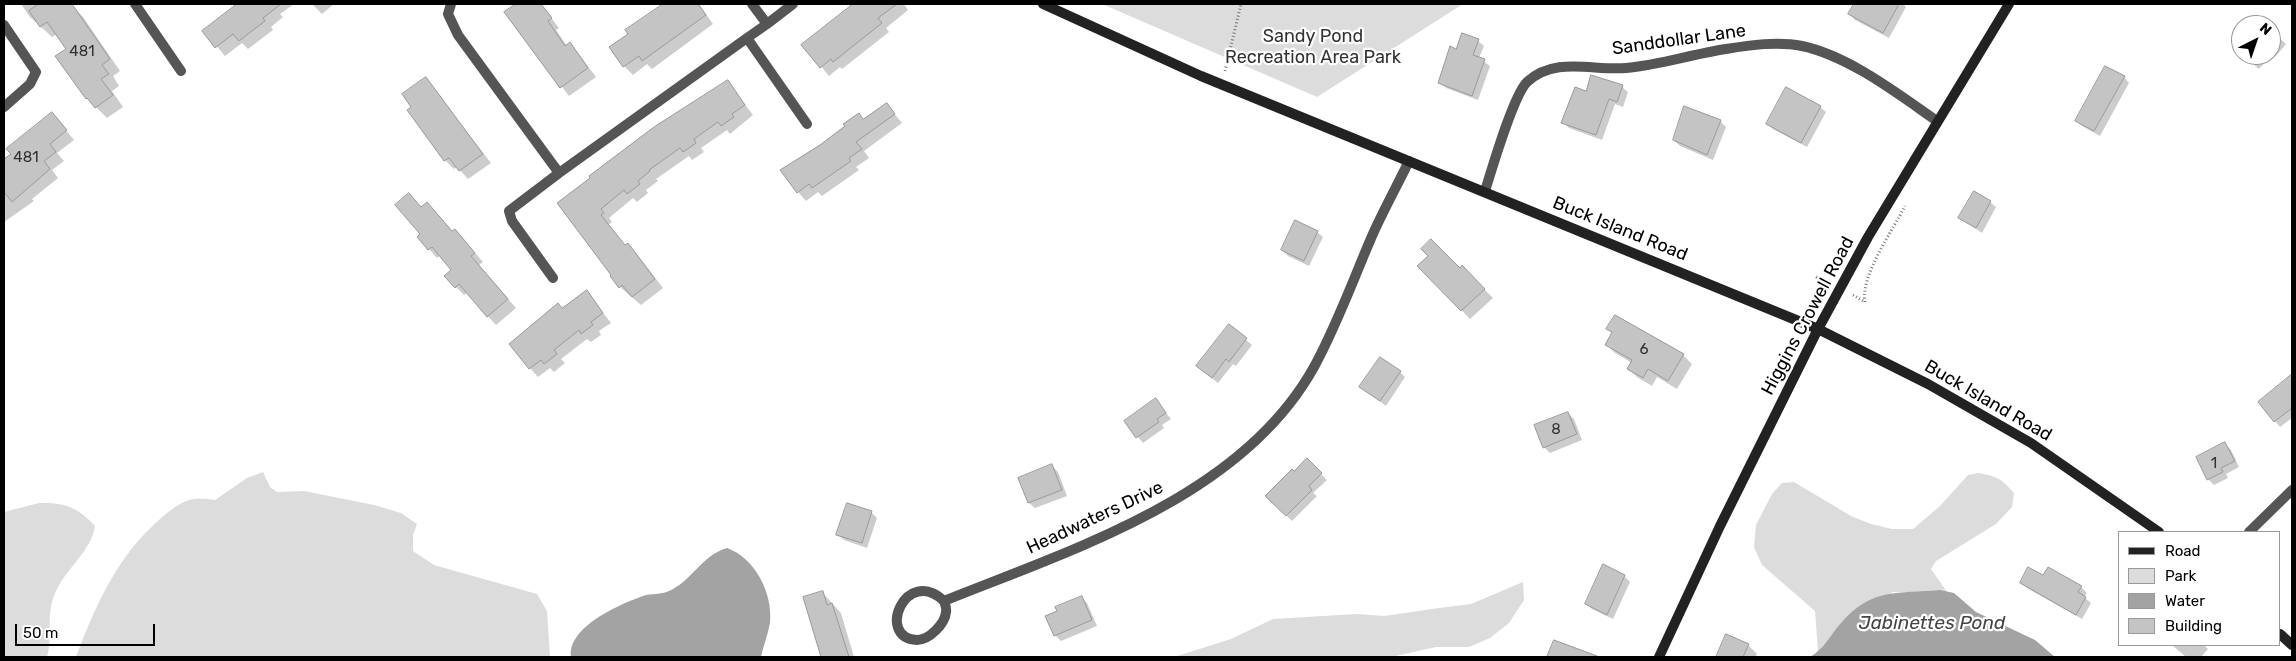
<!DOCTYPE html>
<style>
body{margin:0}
#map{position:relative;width:2296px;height:661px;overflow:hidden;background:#fff;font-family:Rubik,sans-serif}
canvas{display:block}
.frame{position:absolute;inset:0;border:5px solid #000;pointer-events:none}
.legend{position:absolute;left:2118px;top:531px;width:162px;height:115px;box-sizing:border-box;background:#fff;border:1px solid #999;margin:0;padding:6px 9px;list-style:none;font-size:15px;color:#000}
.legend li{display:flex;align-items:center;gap:10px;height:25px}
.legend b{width:25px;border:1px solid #999}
.north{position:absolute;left:2231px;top:15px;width:50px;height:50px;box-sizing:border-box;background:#fff;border:1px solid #999;border-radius:50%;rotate:41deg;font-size:14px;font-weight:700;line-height:20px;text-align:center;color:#000}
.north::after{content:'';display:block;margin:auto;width:18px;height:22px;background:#000;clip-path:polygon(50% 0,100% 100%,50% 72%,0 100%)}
.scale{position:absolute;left:15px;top:624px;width:140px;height:22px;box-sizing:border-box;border:2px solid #000;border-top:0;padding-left:6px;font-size:15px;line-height:18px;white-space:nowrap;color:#000;-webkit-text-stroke:4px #fff;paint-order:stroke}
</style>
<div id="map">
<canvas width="2296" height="661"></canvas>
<div class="frame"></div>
<ul class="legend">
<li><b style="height:6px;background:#222"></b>Road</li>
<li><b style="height:14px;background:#dcdcdc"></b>Park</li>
<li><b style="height:14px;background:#a3a3a3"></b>Water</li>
<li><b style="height:14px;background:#c4c4c4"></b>Building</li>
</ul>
<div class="north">N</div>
<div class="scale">50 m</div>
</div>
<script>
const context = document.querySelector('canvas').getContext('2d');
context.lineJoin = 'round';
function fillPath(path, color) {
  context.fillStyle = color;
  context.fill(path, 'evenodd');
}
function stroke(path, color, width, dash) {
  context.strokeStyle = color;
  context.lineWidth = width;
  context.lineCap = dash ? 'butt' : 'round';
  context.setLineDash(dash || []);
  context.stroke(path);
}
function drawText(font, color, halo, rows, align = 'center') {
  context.font = font + ' Rubik,sans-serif';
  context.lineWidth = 4.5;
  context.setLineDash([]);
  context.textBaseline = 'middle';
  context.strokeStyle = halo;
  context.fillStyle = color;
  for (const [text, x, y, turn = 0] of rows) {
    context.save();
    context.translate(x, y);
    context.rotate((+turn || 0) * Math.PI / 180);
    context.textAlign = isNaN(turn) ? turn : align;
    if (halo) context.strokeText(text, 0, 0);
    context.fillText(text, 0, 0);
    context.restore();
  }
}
const green = new Path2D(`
 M1102,4H1463L1317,97Z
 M263,472L270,487L277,492L304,491L374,505L401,513L417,524L413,535V551L434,565L537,594L547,611L550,657H76C95,606 118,555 160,519C168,512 179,503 189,500C198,498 206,499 215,500L247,478Z
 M1978,473C1997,476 2002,479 2014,493L2012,507L1996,524L1936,561L1931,569L1947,592H1893L1842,622L1818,652L1815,611L1762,565L1754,547L1756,525L1772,494L1782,483L1794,482L1851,516L1871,524L1892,529H1913L1940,506L1968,475Z
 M39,503C64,502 78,507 95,526C91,553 63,570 54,596C46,616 53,637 47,657H4V512Z
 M1523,582L1524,600L1509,623L1490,638L1469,647H1436L1391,657H1174L1231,639L1273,619L1357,614L1384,616L1439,608L1471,604Z`);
const water = new Path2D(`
 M727,548C755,558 773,593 770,623C768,635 763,646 761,657H571C567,627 620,604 643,596C651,593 661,595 669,591C692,581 702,555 727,548Z
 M1940,590L1954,593L1976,612L2035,640L2055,657H1810C1824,649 1830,635 1841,623C1872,587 1898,594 1940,590Z`);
const shadow = new Path2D(`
 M21,4H71L83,17L120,71L113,76L119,86L112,91L123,107L107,118L87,98L67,49L57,34L52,37L30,17Z
 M239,4H294L280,14L283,17L271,27L273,30L248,49L242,43L225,56L204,31Z
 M312,4H334L322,14Z
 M518,4H536L539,8L542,6L559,28L556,30L567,46L569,44L578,53L596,77L569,96L506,12Z
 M665,4H699L713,24L652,69L647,64L633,75L624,66L630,34L627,31Z
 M855,4H904L908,10L886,28L889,32L842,69L840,67L829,76L803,45Z
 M1855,4H1903L1906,7L1889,38L1855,20L1850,14Z
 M2271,30L2286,44L2276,56L2273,53L2259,69L2243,55H2271Z
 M1478,41L1484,46L1479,58L1490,66L1478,100L1446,88L1440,82L1457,50Z
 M2241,44V53L2237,49Z
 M2124,77L2129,83L2100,136L2082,126L2076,120Z
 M425,79L491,163L468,179L457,167L454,169L445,160L409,110L413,107Z
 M728,82L753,115L730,134L727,130L701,148L704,152L692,160L689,156L656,179L658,181L646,190L648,193L637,202L633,198L609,218L612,222L608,225L625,246L628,244L636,253L663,288L641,305L620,287L559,203Z
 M1622,87L1628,92L1623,107L1615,104L1602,140L1569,128L1563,122L1587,92Z
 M887,105L902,123L864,151L869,158L856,167L859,170L822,196L818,192L806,201L798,192L864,120Z
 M1820,107L1826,112L1807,147L1773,129L1768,124Z
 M52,114L74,140L57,153L64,161L52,170L58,178L32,199L34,201L4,222V160Z
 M1720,121L1726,127L1713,160L1680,146L1674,140Z
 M1990,202L1996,207L1982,233L1960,218Z
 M422,209L463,239L483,262L479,265L516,308L496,325L467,293L464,295L456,287L453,270L440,255L437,258L429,249L422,234Z
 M1317,232L1323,237L1309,266L1288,256L1282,250Z
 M1419,266L1460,269L1462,267L1493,298L1470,319Z
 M587,292L611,323L599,331L601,335L591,342L587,339L561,359L565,363L554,372L550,368L538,377L530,368L562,309Z
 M1229,325L1252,345L1236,366L1233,364L1218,383L1204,372Z
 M1608,329L1683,355L1692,364L1677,389L1657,377L1652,386L1637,377L1628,368L1632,363L1615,353L1606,344L1613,334Z
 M1400,372L1405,377L1386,406L1361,387Z
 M2286,381L2292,387V418L2280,427L2259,402Z
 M1156,400L1171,419L1162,425L1164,428L1143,443L1125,421Z
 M1568,413L1574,419L1582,440L1550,453L1544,447Z
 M2225,444L2231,450L2239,467L2226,474L2228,478L2214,485L2208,479Z
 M1307,460L1327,480L1313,493L1317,496L1292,521L1267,496Z
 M1052,466L1058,472L1067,496L1035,508L1029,503L1020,479Z
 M871,512L877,518L867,548L844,540L838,535Z
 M1624,576L1630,582L1613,619L1592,609L1586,604Z
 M2044,577L2081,587L2087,593L2084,597L2091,603L2082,619L2027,588L2021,582Z
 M822,592L841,613L854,657H823L804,598Z
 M1082,598L1087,603L1097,626L1061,641L1055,635Z
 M1726,636L1748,645L1757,654L1755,657H1717Z
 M2172,645H2204L2208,649L2201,657H2186Z`);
const building = new Path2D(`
 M39,4H72L110,59L102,65L109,74L101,79L113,95L95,108L87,98L86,99L55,56L66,49L47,22L40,27L29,11Z
 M237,4H281L263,18L265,21L239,41L233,34L215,48L202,31Z
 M516,4H541L552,18L548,21L565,46L570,42L588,68L560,88L504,12Z
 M663,4H698L706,15L642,61L639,56L623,67L609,47L628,34L625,30Z
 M853,4H897L878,18L882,23L833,62L831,59L820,68L801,45Z
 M1854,4H1899L1883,33L1848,14Z
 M1462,33L1479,39L1473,55L1485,59L1472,96L1438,83L1450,46L1456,49Z
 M2105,66L2125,76L2094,131L2075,121Z
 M1591,75L1623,85L1617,102L1609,99L1596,135L1561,123L1575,87L1586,91Z
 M426,77L483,154L459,171L449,158L444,161L407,110L411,107L402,94Z
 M728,80L745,105L732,114L734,117L721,126L718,122L694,139L696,143L683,152L680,148L649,170L650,171L638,181L640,184L627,194L624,190L601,209L604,213L601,215L625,245L628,243L655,279L632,297L622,285L619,288L610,276L611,275L557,203L590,178L589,176L654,127Z
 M1786,87L1821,106L1801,143L1766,124Z
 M887,103L895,114L856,142L862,149L849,158L851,161L812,188L809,184L797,193L780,170L820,145L845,126L843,124L859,113L863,119Z
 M1684,106L1721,120L1707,155L1673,140Z
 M52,112L67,130L50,144L56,152L44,161L50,169L12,202L4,192V159L11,154L6,149Z
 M1974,191L1991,201L1976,228L1958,218Z
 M409,193L421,207L427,202L452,231L455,229L475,253L471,256L508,299L487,317L459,284L455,288L444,276L451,270L432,247L428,250L417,237L420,234L395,205Z
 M1295,220L1318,231L1304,261L1281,250Z
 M1431,239L1460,268L1462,265L1485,289L1461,311L1417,266L1428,256L1421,249Z
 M587,290L603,313L591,322L593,325L581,334L579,330L554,350L557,354L544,364L541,360L529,369L509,344L558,303L562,308Z
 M1615,315L1684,354L1668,381L1648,369L1643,378L1627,369L1632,360L1605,345L1612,332L1606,329Z
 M1229,324L1247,338L1229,362L1226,359L1212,378L1196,366Z
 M1380,357L1401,371L1380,401L1359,387Z
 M2292,374V408L2274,422L2258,402Z
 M1156,398L1166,413L1157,419L1159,422L1136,438L1124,421Z
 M1568,412L1577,434L1543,448L1534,425Z
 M2225,442L2235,461L2221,468L2223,472L2207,480L2196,457Z
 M1307,458L1322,473L1309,486L1312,490L1286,516L1265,496L1292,469L1294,471Z
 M1052,464L1062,490L1028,503L1018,478Z
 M847,503L872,511L862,543L836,535Z
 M1603,564L1625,575L1607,615L1585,604Z
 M2028,567L2043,575L2048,567L2082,586L2078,592L2086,597L2076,615L2020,583Z
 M823,591L827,605L832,603L849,657H821L803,597Z
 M1082,596L1092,620L1054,636L1045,616L1057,611L1055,607Z
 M1726,634L1749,644L1743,657H1716Z
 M1554,640L1597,656V657H1547Z`);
const path = new Path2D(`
 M1225,71L1241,4
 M1816,277L1829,283
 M1853,295L1865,302
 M1865,302C1860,276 1893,230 1905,206`);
const lane = new Path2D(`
 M135,4L181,71
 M451,4L448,14L458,35L559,173L747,38L807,124
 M767,24L793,4
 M4,25L36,72L30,84L4,107
 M747,38L767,24L752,4
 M553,278L512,221L509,211L559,173`);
const street = new Path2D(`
 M1485,191C1492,169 1513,96 1527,82C1555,56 1593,71 1626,68C1659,65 1693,54 1726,49C1750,45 1778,41 1802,46C1849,56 1898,94 1937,121
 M2249,532L2292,490
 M944,601C945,604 947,609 946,612C945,624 929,640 917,640C875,638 906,565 944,601C1073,549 1242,497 1314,367C1337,325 1353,280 1372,236C1383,211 1397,186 1409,161`);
const secondary = new Path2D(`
 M1043,4L1201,76L1818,329L1928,384L2031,443L2159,532
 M2280,634L2292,645
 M1659,657L1720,526L1818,329L1868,237L2009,4`);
const numberNames = [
 ["481",82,52],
 ["481",26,158],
 ["6",1644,350],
 ["8",1556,430],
 ["1",2214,464]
];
const parkNames = [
 ["Sandy Pond",1313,37],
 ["Recreation Area Park",1313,58]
];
const streetNames = [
 ["Sanddollar Lane",1679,40,-8],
 ["Buck Island Road",1620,229,22],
 ["Higgins Crowell Road",1808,316,-62],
 ["Buck Island Road",1988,401,30],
 ["Headwaters Drive",1095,518,-25]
];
const waterNames = [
 ["Jabinettes Pond",1932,624]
];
fillPath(green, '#dcdcdc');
fillPath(water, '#a3a3a3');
fillPath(shadow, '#0003');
fillPath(building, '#c4c4c4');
stroke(building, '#999', 1);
stroke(path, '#777', 3, [1, 2.5]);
stroke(lane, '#555', 10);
stroke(street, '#555', 10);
stroke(secondary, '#222', 10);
drawText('15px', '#313131', null, numberNames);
drawText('18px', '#333', '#fff', parkNames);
drawText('18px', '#000', '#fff', streetNames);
drawText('italic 19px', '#444', '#fff', waterNames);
</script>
